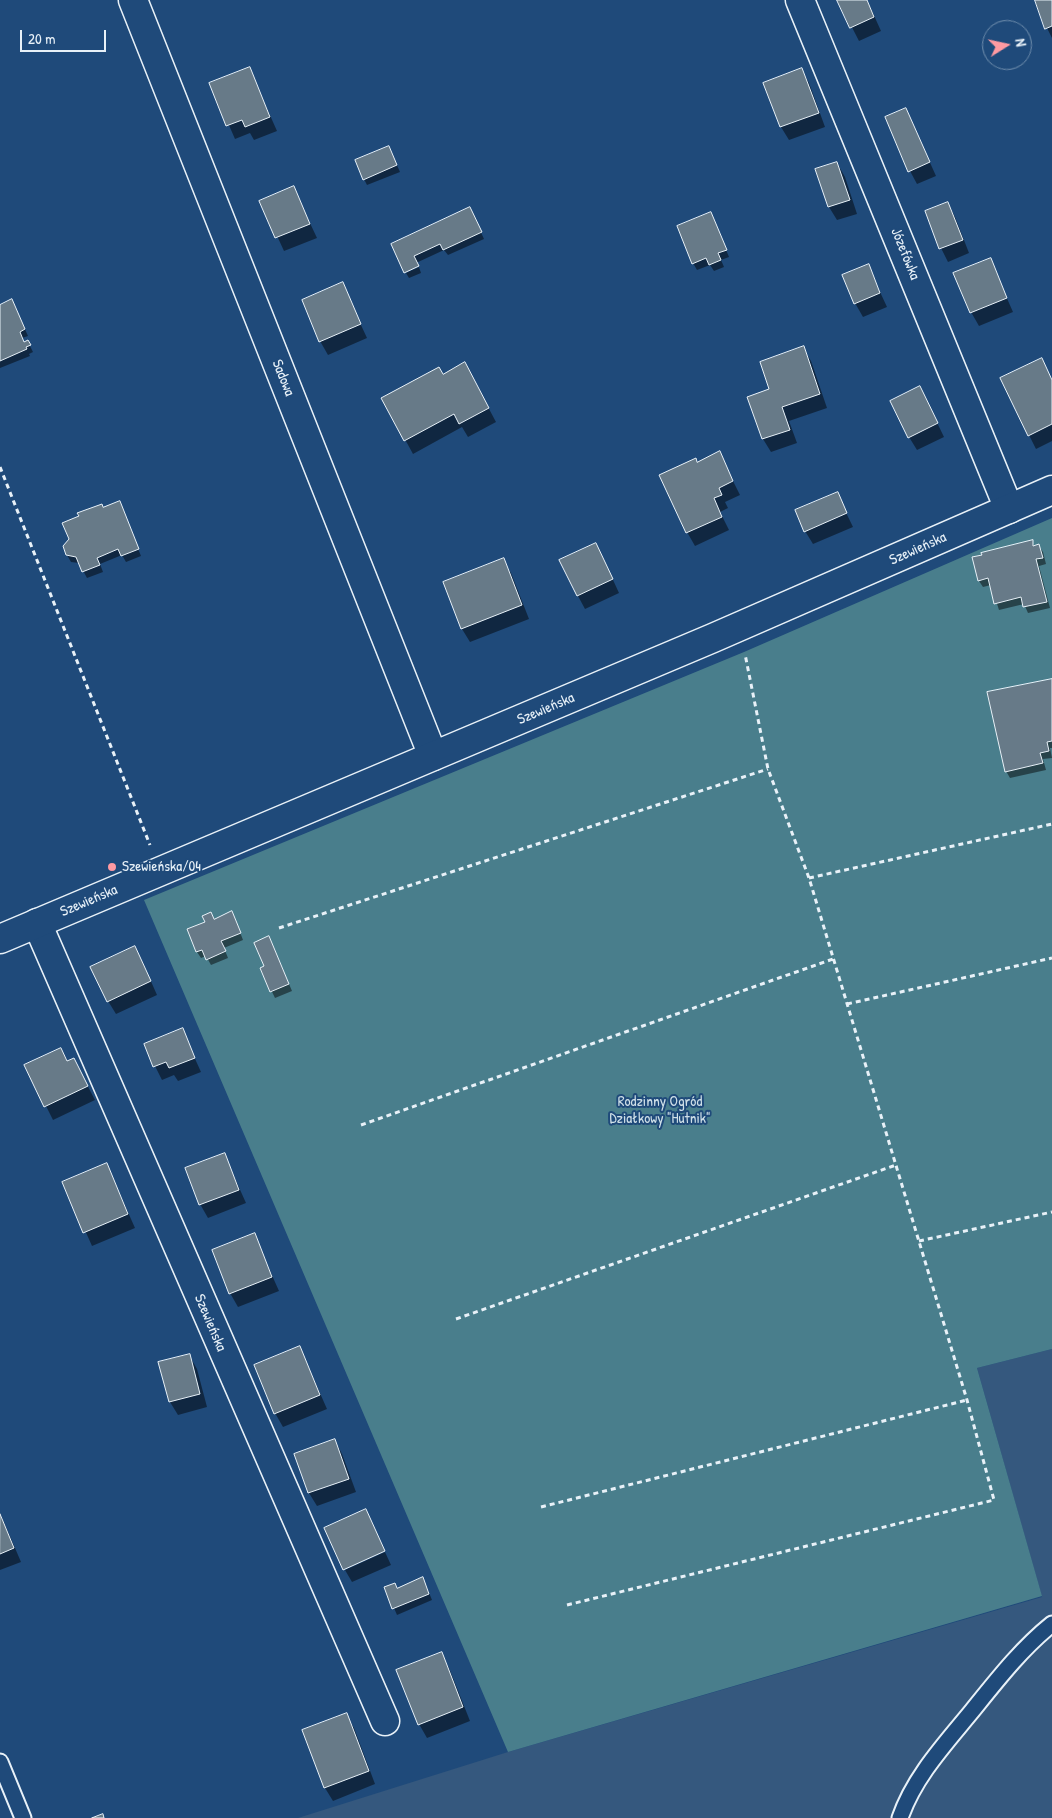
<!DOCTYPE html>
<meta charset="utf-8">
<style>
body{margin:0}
#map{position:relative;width:1052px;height:1818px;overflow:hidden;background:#1f4a7a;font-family:"Patrick Hand",sans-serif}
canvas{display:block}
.north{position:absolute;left:982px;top:20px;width:50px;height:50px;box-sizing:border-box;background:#1f4a7a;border:1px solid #6f8dac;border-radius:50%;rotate:80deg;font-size:14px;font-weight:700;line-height:20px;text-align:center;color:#e8f1f8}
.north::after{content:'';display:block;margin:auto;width:18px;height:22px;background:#ff9aa2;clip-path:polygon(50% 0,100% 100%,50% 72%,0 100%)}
.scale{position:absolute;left:20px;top:30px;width:86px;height:22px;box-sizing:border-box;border:2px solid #e8f1f8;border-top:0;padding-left:6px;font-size:15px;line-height:18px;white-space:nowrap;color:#e8f1f8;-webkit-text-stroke:4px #1f4a7a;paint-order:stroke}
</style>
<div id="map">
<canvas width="1052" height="1818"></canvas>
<div class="north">N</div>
<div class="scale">20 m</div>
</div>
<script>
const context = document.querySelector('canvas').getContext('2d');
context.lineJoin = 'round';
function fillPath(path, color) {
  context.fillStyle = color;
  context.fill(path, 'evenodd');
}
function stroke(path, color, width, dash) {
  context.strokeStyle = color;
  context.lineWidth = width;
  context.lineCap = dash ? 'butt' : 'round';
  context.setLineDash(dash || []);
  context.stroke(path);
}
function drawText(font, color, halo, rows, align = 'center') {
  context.font = font + ' "Patrick Hand",sans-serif';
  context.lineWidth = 4;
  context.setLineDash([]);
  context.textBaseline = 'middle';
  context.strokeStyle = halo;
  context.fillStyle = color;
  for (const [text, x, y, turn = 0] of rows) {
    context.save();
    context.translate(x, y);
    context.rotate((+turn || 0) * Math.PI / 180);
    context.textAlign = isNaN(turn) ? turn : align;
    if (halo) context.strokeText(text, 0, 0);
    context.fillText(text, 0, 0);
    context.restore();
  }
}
const built = new Path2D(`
 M1052,1349V1818H298L508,1752L1042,1597L977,1368Z`);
const green = new Path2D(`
 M1052,518V1349L977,1368L1042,1596L508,1752L144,900L744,652Z`);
const shadow = new Path2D(`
 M838,0H867L881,31L859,41Z
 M1036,0H1052V38L1047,28Z
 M249,68L277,131L254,140L250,133L235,139L211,84Z
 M802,70L809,83L825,127L789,140L781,127L765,83Z
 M906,109L936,176L917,184L910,171Z
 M392,154L400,172L367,185L364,179Z
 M837,163L845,177L857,214L837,220L829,207L817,169Z
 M293,187L317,238L284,251L261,201Z
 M948,203L955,217L969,253L948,262L941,248Z
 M473,215L484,239L448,255L444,250L416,263L392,245Z
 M714,220L729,257L721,260L724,267L714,271L710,265L697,270L693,263Z
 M990,260L1013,312L979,326L971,312Z
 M868,266L887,307L863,317L855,303Z
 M419,267L421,273L409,278L406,273Z
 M342,284L367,338L328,355L320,341Z
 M0,306L15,307L28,336L22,338L24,343L28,342L33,352L29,354L30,356L0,368Z
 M803,348L811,361L827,408L789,421L797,443L771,452L763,439L771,390Z
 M442,376L472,377L496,422L468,437L462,427L413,454L383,399Z
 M1052,380V441L1036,449L1029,435Z
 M927,402L944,437L917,450L909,437Z
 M719,453L740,495L725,502L728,508L720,512L729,530L695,546L687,532L697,463Z
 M837,494L853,527L813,544L805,531Z
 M119,502L141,556L126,562L122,555L100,564L103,572L87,578L79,563L71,562L67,555Z
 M1032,542L1035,547L1039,546L1043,552L1046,564L1039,566L1050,608L1028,613L1024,604L999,610L991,585L983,587L979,581Z
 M603,558L619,593L585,609L578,596Z
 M503,560L511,573L529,619L470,642L462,629L444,583Z
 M1052,680V748H1050L1052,758L1043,759L1046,770L1010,778L1006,771Z
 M211,914L214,920L235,919L243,940L224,948L228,958L211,965L206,956L201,958L197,952Z
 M272,944L292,991L275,998L261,969L265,967Z
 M142,961L157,995L116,1014L108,1001Z
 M182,1030L201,1072L178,1081L174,1075L162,1080L155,1066Z
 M61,1049L68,1062L74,1060L95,1100L53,1120L26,1066Z
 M224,1154L246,1203L208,1218L200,1204Z
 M107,1165L135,1228L92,1246L64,1183Z
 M254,1235L279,1291L238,1307L230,1293Z
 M300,1348L327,1409L283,1427L275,1413Z
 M189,1355L197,1369L207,1407L178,1415L170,1402L160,1363Z
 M335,1440L342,1454L356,1492L317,1506L309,1493L295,1454Z
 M0,1513L21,1562L0,1570Z
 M385,1552L391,1565L352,1582L345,1570Z
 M426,1585L432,1600L397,1615L394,1608L397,1589Z
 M441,1654L449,1668L470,1721L427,1738L419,1724Z
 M346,1715L354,1728L375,1784L333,1801L325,1788Z`);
const building = new Path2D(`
 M837,0H867L874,17L850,28Z
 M1035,0H1052V26L1045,29Z
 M250,67L270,117L245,127L242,120L226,126L209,83Z
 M802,68L819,113L780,127L763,83Z
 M906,108L930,162L908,172L885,117Z
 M389,146L397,165L363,180L355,160Z
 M837,162L850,200L828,207L815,169Z
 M294,186L310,224L275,238L259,201Z
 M948,202L963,240L939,249L925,211Z
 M470,207L482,232L443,250L440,244L414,256L419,266L404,273L391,244Z
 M711,212L727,250L718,253L721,260L709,265L706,258L692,264L677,226Z
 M991,258L1007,298L970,313L953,273Z
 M869,264L880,293L854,304L842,275Z
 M343,282L361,324L319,342L302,300Z
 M12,299L25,329L20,332L24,342L28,340L31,345L26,347L27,349L0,361V305Z
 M804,346L820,394L782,407L790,430L762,439L747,397L769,389L760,362Z
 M1042,358L1052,380V424L1028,436L1000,378Z
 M465,362L489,408L459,424L454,414L404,441L381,398L439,367L443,374Z
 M920,386L938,423L908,438L890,401Z
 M720,451L733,481L719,488L722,495L714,498L722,517L686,533L659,475L696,458L697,462Z
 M838,492L847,513L804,532L795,510Z
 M120,501L139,549L121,556L118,549L97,558L100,565L82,572L76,557L66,555L63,546L69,539L62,523L79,516L77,513L102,504L103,507Z
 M1033,540V546L1039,544L1043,558L1036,559L1047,602L1023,607L1021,597L994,604L988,578L978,581L972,557L982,555L981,553Z
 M596,543L613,579L577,596L559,560Z
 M504,558L522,605L461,629L443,582Z
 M1052,679V741L1047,742L1049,751L1040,753L1043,763L1005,772L987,692Z
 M232,911L241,933L221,941L226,951L206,960L202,950L196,952L187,929L205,922L202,916L211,912L214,919Z
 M269,936L289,984L270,992L260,968L264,966L254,943Z
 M135,946L151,981L107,1002L90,967Z
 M183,1028L195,1058L169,1068L166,1062L153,1067L144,1044Z
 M61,1048L67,1061L74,1058L88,1086L44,1107L24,1065Z
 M225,1153L239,1190L199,1205L185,1168Z
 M107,1163L128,1214L83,1233L62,1182Z
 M255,1233L272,1277L229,1294L212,1250Z
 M300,1346L320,1395L274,1414L254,1365Z
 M190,1354L200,1394L169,1402L158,1362Z
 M335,1439L349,1479L308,1493L294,1454Z
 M366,1509L385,1551L343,1570L324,1528Z
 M0,1514L14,1548L0,1554Z
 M423,1577L429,1594L392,1609L384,1587L395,1583L397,1588Z
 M442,1652L463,1707L418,1725L396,1670Z
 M347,1713L369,1771L324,1788L302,1730Z
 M103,1814L104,1818H92Z`);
const path = new Path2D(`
 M0,467L150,845
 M809,878L1052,824
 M279,928L768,769
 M847,1004L1052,958
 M361,1125L833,959
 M919,1241L1052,1212
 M456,1319L896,1165
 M541,1507L967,1400
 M567,1605L994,1500L967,1400L809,878L768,769L745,654`);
const lane = new Path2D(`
 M0,1762L23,1818
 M900,1818C914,1777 945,1744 972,1711C997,1680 1021,1649 1052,1624`);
const street = new Path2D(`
 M133,0L433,756
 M800,0L1009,509
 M37,923L385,1721`);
const secondary = new Path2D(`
 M0,939L713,638L1052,490`);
const markers = [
 [112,867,5,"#ff9aa2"]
];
const streetNames = [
 ["Józefówka",905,254,68],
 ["Sadowa",283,378,68],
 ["Szewieńska",918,549,-24],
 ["Szewieńska",546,709,-23],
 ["Szewieńska",89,901,-23],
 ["Szewieńska",210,1323,67]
];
const poiNames = [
 ["Szewieńska/04",122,867]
];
const parkNames = [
 ["Rodzinny Ogród",660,1102],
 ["Działkowy \"Hutnik\"",660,1119]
];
fillPath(built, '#35587e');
fillPath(green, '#497e8c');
fillPath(shadow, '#0007');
fillPath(building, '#677a88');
stroke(building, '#e8f1f8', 1);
stroke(lane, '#e8f1f8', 19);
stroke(street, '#e8f1f8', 31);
stroke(secondary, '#e8f1f8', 31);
stroke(path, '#e8f1f8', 3, [5, 4]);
stroke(lane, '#1f4a7a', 15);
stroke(street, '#1f4a7a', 28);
stroke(secondary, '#1f4a7a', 28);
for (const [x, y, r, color] of markers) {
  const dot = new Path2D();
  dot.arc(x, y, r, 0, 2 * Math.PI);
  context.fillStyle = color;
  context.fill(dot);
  stroke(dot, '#1f4a7a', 2);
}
drawText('15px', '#e8f1f8', '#1f4a7a', streetNames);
drawText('15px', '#e8f1f8', '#1f4a7a', poiNames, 'left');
drawText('15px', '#d0e0e8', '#1f4a7a', parkNames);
</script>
